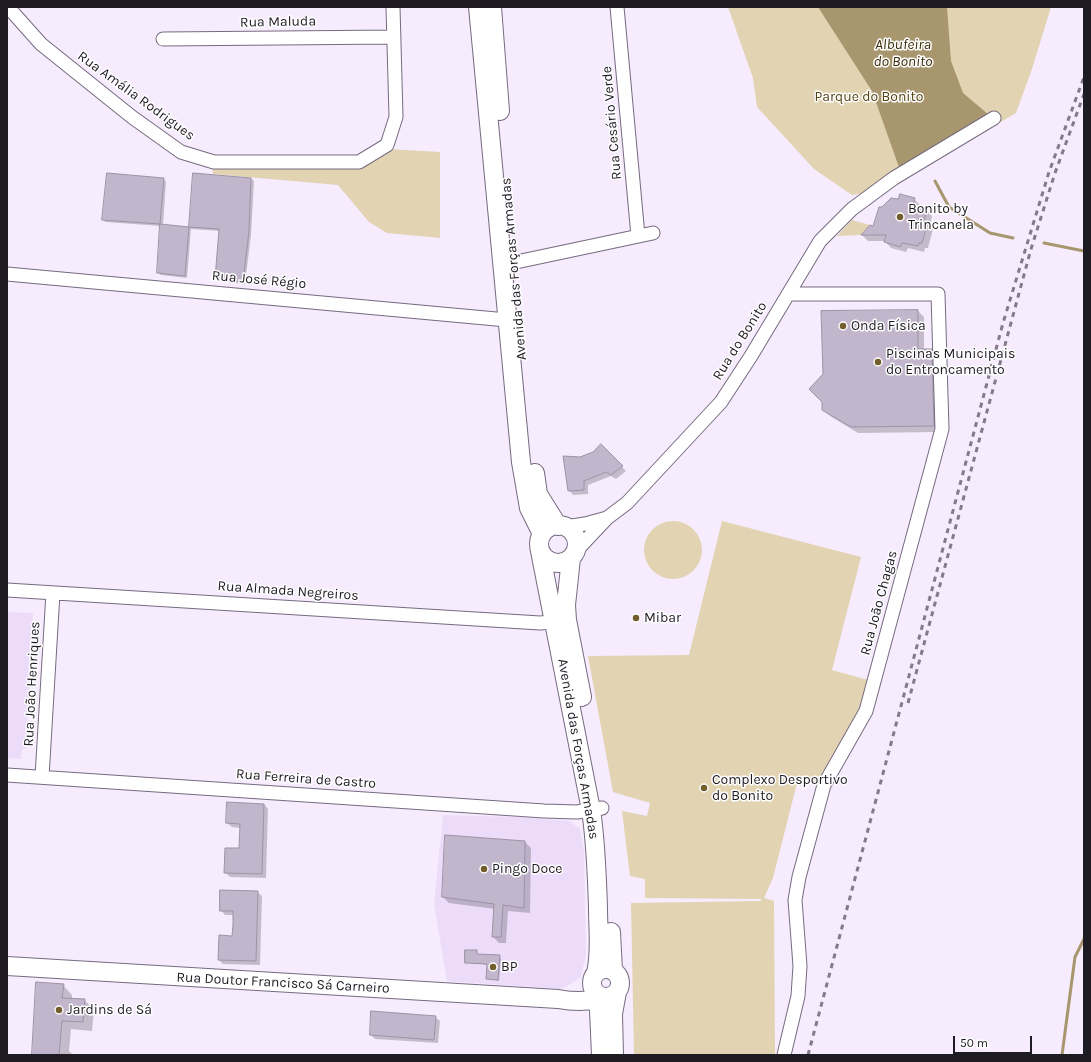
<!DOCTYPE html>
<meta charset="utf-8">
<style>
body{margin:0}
#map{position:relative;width:1091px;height:1062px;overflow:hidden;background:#f6ecfe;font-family:Karla,sans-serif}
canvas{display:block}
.frame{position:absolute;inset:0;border:8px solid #1f1b23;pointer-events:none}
.scale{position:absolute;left:953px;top:1036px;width:79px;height:18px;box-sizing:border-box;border:2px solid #1f1b23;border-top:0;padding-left:5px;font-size:12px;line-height:14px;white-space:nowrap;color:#1f1b23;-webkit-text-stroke:3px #fefefe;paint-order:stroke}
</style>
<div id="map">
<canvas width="1091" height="1062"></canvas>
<div class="frame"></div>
<div class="scale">50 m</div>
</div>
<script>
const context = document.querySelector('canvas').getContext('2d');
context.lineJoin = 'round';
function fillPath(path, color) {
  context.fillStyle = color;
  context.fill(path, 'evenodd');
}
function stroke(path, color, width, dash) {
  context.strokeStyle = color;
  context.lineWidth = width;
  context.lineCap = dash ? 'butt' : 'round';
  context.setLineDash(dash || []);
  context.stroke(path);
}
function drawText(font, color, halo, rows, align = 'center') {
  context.font = font + ' Karla,sans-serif';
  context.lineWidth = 3;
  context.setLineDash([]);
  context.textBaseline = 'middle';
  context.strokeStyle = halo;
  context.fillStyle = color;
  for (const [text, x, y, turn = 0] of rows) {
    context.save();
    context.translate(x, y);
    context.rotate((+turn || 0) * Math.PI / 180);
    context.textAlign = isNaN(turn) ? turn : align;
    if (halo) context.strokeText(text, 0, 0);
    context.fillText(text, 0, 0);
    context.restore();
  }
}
const built = new Path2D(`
 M7,612L33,613L26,749H22L21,759L7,758Z
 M443,815L518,817L570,821L580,829L584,851L585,902L586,954L581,977L562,989L447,981L434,904Z`);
const green = new Path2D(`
 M728,7H1051L1032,69L1016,113L886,190L852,195L814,169L757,107L753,78Z
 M387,149L440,152V238L387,233L369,222L338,185L213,174L212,164L355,166Z
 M852,220L870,225L861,235L837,236Z
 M644 550a29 29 0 1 1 58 0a29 29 0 1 1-58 0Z
 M722,521L861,557L832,670L868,680L860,719L822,784L798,779L773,878L764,898L774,901L775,1055H634L631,903L761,901V899L645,898V879L630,876L622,811L647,816L650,803L613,792L588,656L689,655Z`);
const water = new Path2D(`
 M818,7H947L951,61L963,93L989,115L900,170L872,91Z`);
const shadow = new Path2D(`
 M194,174L251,178L254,181L251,235L245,284L219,281L216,279L220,231L191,229L187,278L161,275L158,272L161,226L105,222L103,219L163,179L166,182L163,225L189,228Z
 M914,199L920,205L919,208L926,210L932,216L930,226L933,229L928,248H925L924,252L908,248L906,252L891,248L885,241H868L862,235L870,226L874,227L882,209L899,201Z
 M918,311L924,317V350H931L937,356L939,432L858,433L830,416L823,410Z
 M601,445L626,471L616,479L611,476L588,485V494L573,495L569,490L580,458L593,453Z
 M264,804L268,809L266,878L230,877L225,872L240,849V828L232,827L227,823Z
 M446,836L525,842L531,848L530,913L508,911L506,943H499L493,937L495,909L449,903L443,897Z
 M257,892L262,896L260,965L223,964L219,960L233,937L234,915H225L221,910Z
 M476,951L478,955L501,958L499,981L487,979L488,965L466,962Z
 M63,985L72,995V999L84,1000L94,1009L92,1031L71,1029L69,1051L73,1055H33Z
 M435,1017L440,1021L438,1043L375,1039L371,1035Z`);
const stream = new Path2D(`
 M935,181L949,207L990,233L1013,238
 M1044,243L1084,251
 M1062,1055L1075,957L1084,939`);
const building = new Path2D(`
 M107,173L164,178L160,224L102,220Z
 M193,173L251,178L249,231L243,282L215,279L219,229L189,227Z
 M900,194L915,198L913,205L927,209L924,221L928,222L922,243H919L918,246L902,243L900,247L884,242L886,235H861L870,225L873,226L879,207H882L891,198L898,199Z
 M160,224L189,227L185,276L157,273Z
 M918,310V349H932L934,426L851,427L822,410V402L809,389L823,374L821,311Z
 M601,444L623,466L611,475L606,472L584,481V490L568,491L563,456L580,457L593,452Z
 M227,802L264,804L262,874L224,873L225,848H239L240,824L226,823Z
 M445,835L525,841L524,908L503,905L501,937H492L494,904L442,897Z
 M220,890L258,891L256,961L218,960L219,935L232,936L233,925V911H220Z
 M465,950H477V954L500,955L498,980L486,979L487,964L465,963Z
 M36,982L64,984L62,998L85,999L83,1022L62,1021L59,1055H32Z
 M371,1011L436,1016L434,1040L370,1035Z`);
const street = new Path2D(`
 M8,7L41,44L132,117L181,152L214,162H359L387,145L396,117L393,7
 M617,7L638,236
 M163,39L394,37
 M502,265L653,233
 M7,274L507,320
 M565,527L585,524L607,518
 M575,552L607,518L627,503L721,402L751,356L820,241L852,209L894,178L994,118
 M7,590L540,623L562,621
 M7,775L544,811L577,812L602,808
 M42,777L53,593
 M784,1055L798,996L800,966L795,900L799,877L824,785L866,711L942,429L938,294H788`);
const secondary = new Path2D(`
 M478,7L521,462L529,508L542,534
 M492,7L500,111
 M535,473L538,494L558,526
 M539 544a19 19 0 1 1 38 0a19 19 0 1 1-38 0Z
 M540,551L591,810C596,843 597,875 598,908C598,930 601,952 596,973
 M571,558L566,605L567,620L582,697
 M611,932L613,971
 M7,966L558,999C574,1002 589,1002 605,998
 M592 983a14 14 0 1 1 28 0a14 14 0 1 1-28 0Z
 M595,993L599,1010L601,1055
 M614,1055L613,1014L617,992`);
const rail = new Path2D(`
 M908,703L1031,249L1055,173L1084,94
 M808,1055L1003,323L1049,172L1084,77`);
const markers = [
 [900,217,4,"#725e2d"],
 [843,326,4,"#725e2d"],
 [878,362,4,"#725e2d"],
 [636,618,4,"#725e2d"],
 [704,788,4,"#725e2d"],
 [484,869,4,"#725e2d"],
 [493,967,4,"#725e2d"],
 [59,1010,4,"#725e2d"]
];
const streetNames = [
 ["Rua Maluda",278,22,-1],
 ["Rua Amália Rodrigues",136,96,36],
 ["Rua Cesário Verde",612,123,-95],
 ["Avenida das Forças Armadas",514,269,-95],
 ["Rua José Régio",259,280,5],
 ["Rua do Bonito",740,341,-58],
 ["Rua Almada Negreiros",288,591,4],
 ["Rua João Chagas",879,603,-75],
 ["Rua João Henriques",32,684,-87],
 ["Avenida das Forças Armadas",578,749,80],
 ["Rua Ferreira de Castro",306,779,4],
 ["Rua Doutor Francisco Sá Carneiro",283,983,3]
];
const parkNames = [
 ["Parque do Bonito",869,97]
];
const poiNames = [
 ["Bonito by",908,209],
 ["Trincanela",908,225],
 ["Onda Física",851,326],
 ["Piscinas Municipais",886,354],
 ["do Entroncamento",886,370],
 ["Mibar",644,618],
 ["Complexo Desportivo",712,780],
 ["do Bonito",712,796],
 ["Pingo Doce",492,869],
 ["BP",501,967],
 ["Jardins de Sá",67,1010]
];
const waterNames = [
 ["Albufeira",903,45],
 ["do Bonito",903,62]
];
fillPath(built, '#ecdcfa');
fillPath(green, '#e2d3b2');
fillPath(water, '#a7966e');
fillPath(shadow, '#0003');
stroke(stream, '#a7966e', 3);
fillPath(building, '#c2b6cc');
stroke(building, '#9d92a6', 1);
stroke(street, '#766b7f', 15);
stroke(secondary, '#766b7f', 20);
stroke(street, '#fff', 13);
stroke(secondary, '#fff', 18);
stroke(rail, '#827b88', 3, [5, 5]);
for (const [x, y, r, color] of markers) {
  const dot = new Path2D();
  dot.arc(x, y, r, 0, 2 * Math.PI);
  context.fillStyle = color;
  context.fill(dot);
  stroke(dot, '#fefefe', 1.5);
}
drawText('14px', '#1f1b23', '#fefefe', streetNames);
drawText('14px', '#564411', '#fefefe', parkNames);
drawText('14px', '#1f1b23', '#fefefe', poiNames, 'left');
drawText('italic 15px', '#3c2e0c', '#fefefe', waterNames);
</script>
